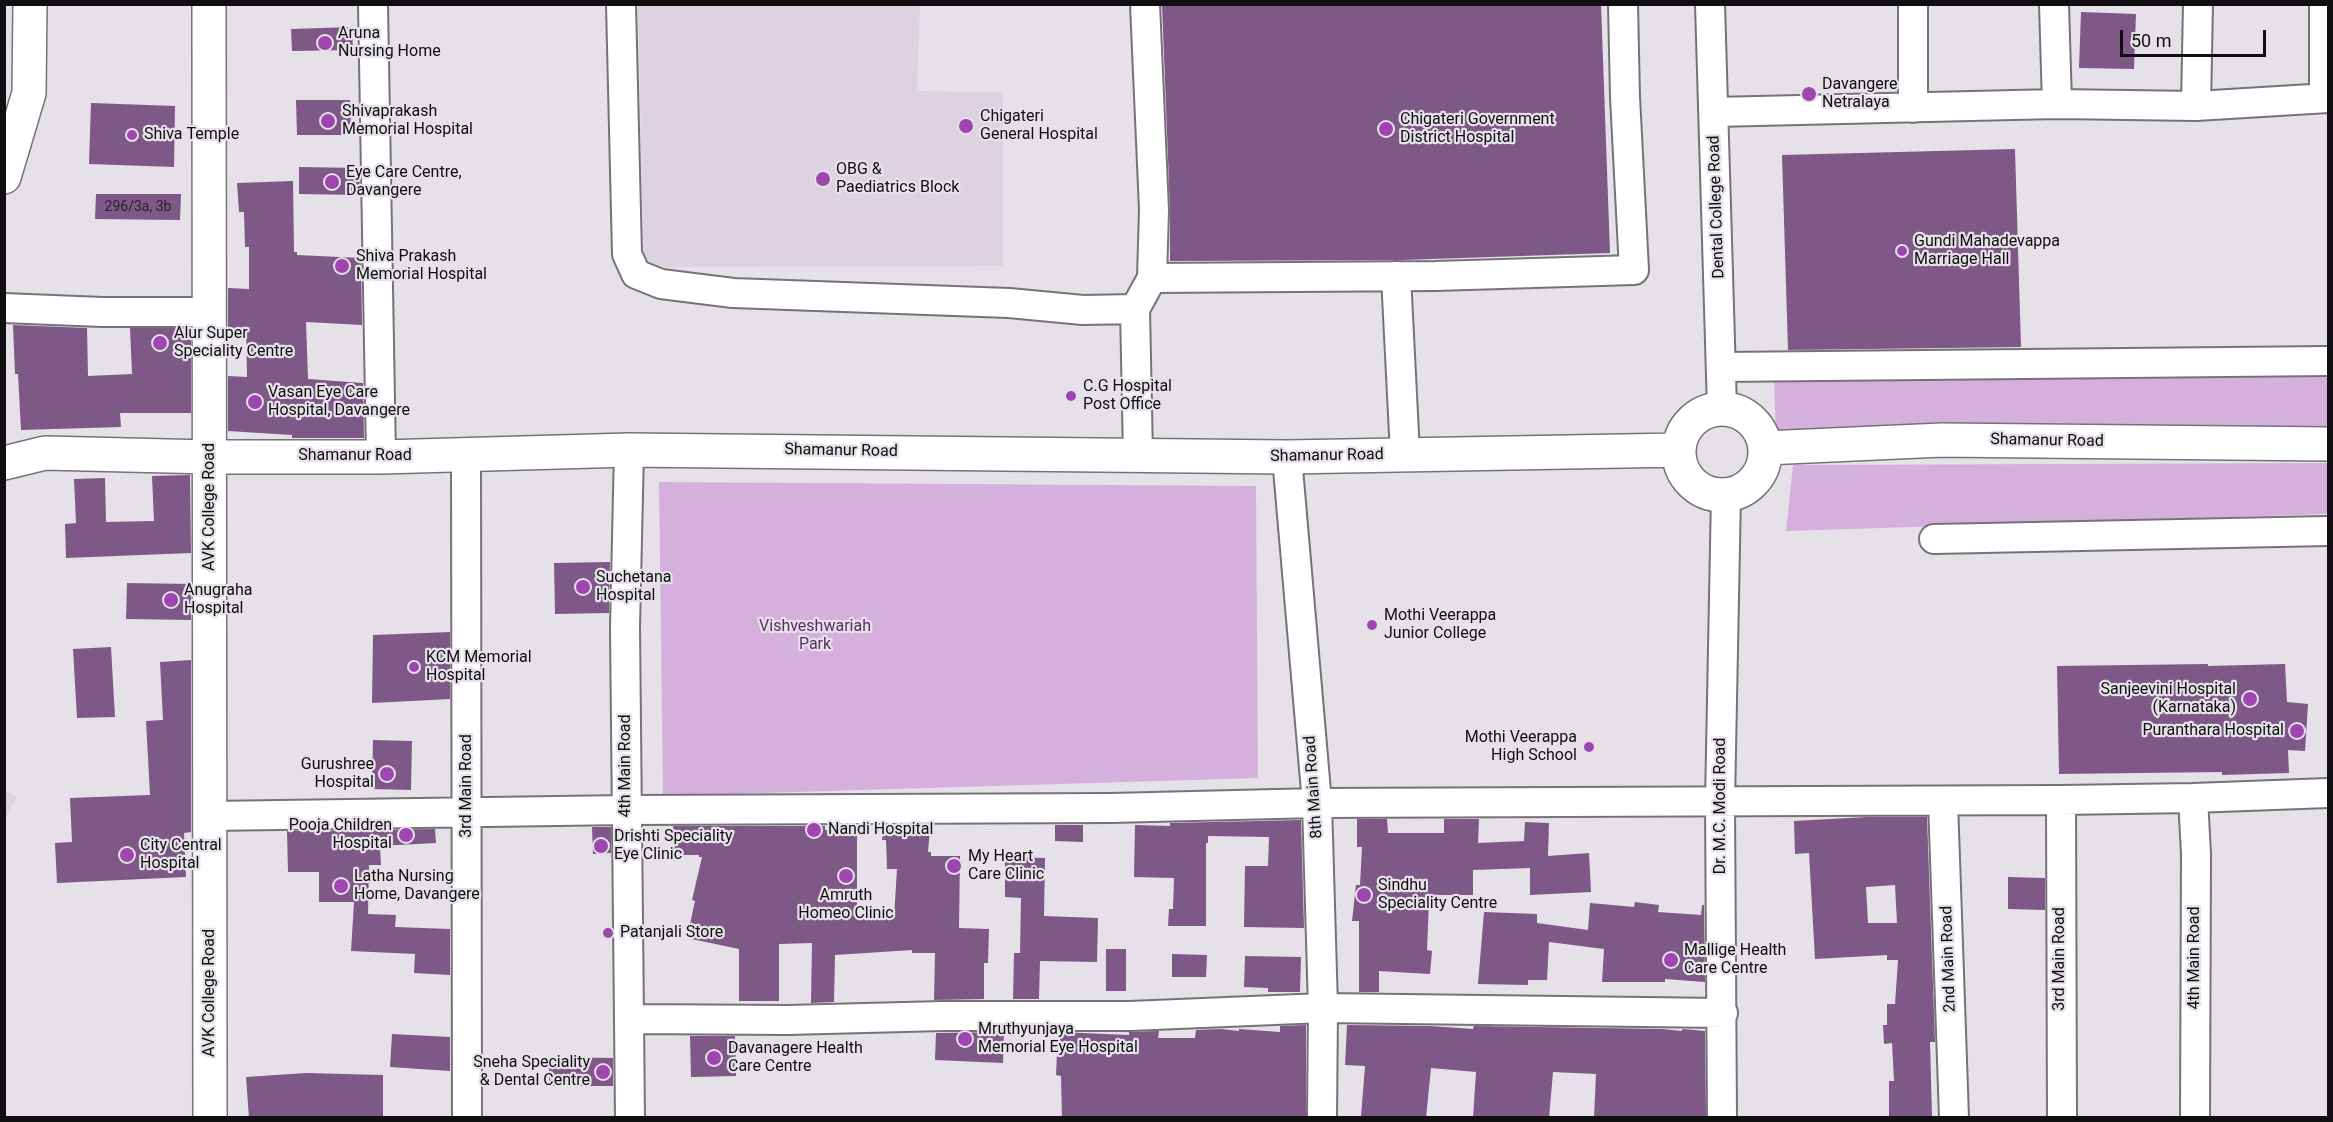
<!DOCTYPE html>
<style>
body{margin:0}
#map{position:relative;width:2333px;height:1122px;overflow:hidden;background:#e6e0e8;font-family:Roboto,sans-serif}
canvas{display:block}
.frame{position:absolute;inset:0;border:6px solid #100e11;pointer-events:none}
.scale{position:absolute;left:2120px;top:30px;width:146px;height:27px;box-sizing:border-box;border:3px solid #100e11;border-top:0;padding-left:8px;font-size:18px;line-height:21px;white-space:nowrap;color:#100e11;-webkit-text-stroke:4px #e6e0e8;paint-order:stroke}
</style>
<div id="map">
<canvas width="2333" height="1122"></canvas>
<div class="frame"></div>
<div class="scale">50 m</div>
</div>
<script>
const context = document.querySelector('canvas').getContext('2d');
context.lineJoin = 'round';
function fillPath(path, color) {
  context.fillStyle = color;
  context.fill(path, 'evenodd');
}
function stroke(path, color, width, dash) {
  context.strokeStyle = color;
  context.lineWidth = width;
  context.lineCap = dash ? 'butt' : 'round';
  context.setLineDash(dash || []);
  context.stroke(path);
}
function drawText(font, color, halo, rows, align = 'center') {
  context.font = font + ' Roboto,sans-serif';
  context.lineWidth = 4.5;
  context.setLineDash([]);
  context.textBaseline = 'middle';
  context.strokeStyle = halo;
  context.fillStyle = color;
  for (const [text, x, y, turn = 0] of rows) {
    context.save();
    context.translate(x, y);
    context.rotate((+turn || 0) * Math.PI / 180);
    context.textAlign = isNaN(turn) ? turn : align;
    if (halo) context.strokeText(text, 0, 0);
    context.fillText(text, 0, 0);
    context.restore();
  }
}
const built = new Path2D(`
 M638,5H920L917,91L1003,92V266L644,267Z
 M5,791L17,797L5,819Z`);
const green = new Path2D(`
 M2328,367V439L1776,441L1774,375Z
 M2328,463V514L1786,531L1793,465Z
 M659,482L1256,486L1258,778L663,796Z`);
const building = new Path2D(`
 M1162,4H1601L1610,253L1402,260L1170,261V209Z
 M2081,12L2136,14L2134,69L2079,68Z
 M352,27L353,50L292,51L291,29Z
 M296,100H350L351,135H297Z
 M91,103L175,106L174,167L89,164Z
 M2015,149L2021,347L1788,350L1782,155Z
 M299,167L359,168L360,195L299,194Z
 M293,181L294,252H297V255L361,258L362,325L306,322L308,379L363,383L364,438H292V435L228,431V376L247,377L246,329L228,328V288L249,289V247H245L244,212H239L237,183Z
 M96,194H181L180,220L95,219Z
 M13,325L87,328L88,376L132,374L130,328H191V413H120L121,427L21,430L18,374H15Z
 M190,475L191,553L66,558L65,524L76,523L74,479L105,478L106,522L154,521L152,476Z
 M610,562L609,613L555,614L554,563Z
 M127,583L191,584V620L126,619Z
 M450,632V699L372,703L373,635Z
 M111,647L115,717L77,718L73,649Z
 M191,660V832L184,833L186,877L57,883L55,843L72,842L70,798L150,795L146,721L163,720L160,662Z
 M2208,664V666L2285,664L2287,702L2308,704L2305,751L2288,750L2289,773L2222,775V772L2059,774L2057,666Z
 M373,740L412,741L411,790L372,789Z
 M1867,817H1927L1935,1042H1930L1932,1116H1889V1081H1894L1892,1043L1884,1044L1883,1025H1887V1004H1895L1898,960H1887V955L1815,959L1809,853L1795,854L1794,821ZM1895,885L1897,923H1868L1866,887Z
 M1357,819H1387L1388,833H1444V819H1479L1478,843L1524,841L1525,822L1549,823L1548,856L1589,853L1591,892L1530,895V868L1473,870V895H1433V902H1429L1427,950L1432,951L1430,974L1379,971V992H1359V921H1352L1356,885H1360L1362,847H1357Z
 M1301,820L1304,928L1244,927L1245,866H1268L1269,837L1208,836V843H1206V926H1168L1169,909H1173L1174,878L1134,877L1135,825L1170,826V823Z
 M884,825L930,829L928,852H931V856H960L959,928L989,929L988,963H984V999L934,1000L935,953H912V950L835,955L834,1002L811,1003L812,943L779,944V1001H739V949L687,938L695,901L692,900L702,857H699V855H673V826H825V830H857V919L894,918L897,869H887L886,840H882Z
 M1055,825H1083V842L1055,841Z
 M592,827H611V853L593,854Z
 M435,829L436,843L380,846L381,865H369L368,914L396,915L395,927L450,929V975L414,973L415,954L351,951L354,902H319V872H288L287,831Z
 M1005,857L1045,858L1044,916L1098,918L1097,962L1040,961L1039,999H1013L1014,953H1020L1021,898L1005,897Z
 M2008,877L2045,878V910L2008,909Z
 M1635,902L1659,905L1658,912L1701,915L1702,905H1704L1705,982L1665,979V982H1602L1604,949L1549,942L1547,980H1528V985L1478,984L1484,912L1537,914V923L1588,930L1590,903L1634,907Z
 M1106,949H1126V991H1106Z
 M1172,954L1207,955L1206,977H1172Z
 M1245,956L1301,957L1300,992H1268V988L1244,987Z
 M1306,1025V1118H1062L1061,1076L1056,1075L1058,1032L1129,1035V1032L1159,1031L1158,1038H1195L1196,1030L1221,1029L1239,1031V1029L1280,1032V1026Z
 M1347,1025L1430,1026L1473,1029L1474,1026L1663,1029L1681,1031L1683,1029L1705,1031L1706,1118H1594L1596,1074L1553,1072L1549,1118H1473L1476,1072L1431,1068L1426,1118L1361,1116L1365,1066L1345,1065Z
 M1004,1032L1003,1063L935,1060L936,1033Z
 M392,1034L450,1037V1071L390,1067Z
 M690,1036H735L736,1076L691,1077Z
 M549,1057L613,1058V1086H549Z
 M306,1073L383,1075V1118H249L246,1077Z`);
const minor = new Path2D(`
 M373,4L381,457
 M621,4L627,254L636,274L661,284L733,293L1009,303L1083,310L1135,309L1138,456
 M1145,4L1154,210L1152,278
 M1710,4L1722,409
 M1913,4V108
 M2054,4L2057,104
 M2324,4V98
 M2196,106L2198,4
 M1714,112L2057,104L2196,106L2328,98
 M1396,276L1405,454
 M4,308L102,312H210
 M1135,309L1152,278L1435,276L1634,270L1625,97L1623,4
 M1722,367L2328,361
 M629,450L625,627L630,1118
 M466,454L467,1118
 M1287,457L1317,803L1323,1008L1322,1118
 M1934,539L2328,531
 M2193,798L2196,854L2195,1118
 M2061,800L2062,1118
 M1943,801L1954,1118
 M210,816L626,810L1111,808L1317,803L2061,800L2193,798L2328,793
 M631,1019L787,1020L943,1016H1130L1323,1008L1723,1013
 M1722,1118L1720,802L1726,495`);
const major = new Path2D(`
 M209,4L210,1118
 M4,177L29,93L30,4
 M1679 452a43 43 0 1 1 86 0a43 43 0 1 1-86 0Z
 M1765,448L1942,440L2328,444
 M4,463L45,453L210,457H381L629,450L1287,457L1679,450`);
const markers = [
 [325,43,8,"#9e45b0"],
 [1809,94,8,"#9e45b0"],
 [328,121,8,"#9e45b0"],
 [966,126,8,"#9e45b0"],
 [1386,129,8,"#9e45b0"],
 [132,135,6,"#9e45b0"],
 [823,179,8,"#9e45b0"],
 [332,182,8,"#9e45b0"],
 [1902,251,6,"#9e45b0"],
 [342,266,8,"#9e45b0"],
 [160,343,8,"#9e45b0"],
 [1071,396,6,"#9e45b0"],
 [255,402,8,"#9e45b0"],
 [583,587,8,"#9e45b0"],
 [171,600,8,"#9e45b0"],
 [1372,625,6,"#9e45b0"],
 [414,667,6,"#9e45b0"],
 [2250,699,8,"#9e45b0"],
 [2297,731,8,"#9e45b0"],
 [1589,747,6,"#9e45b0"],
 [387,774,8,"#9e45b0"],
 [814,830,8,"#9e45b0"],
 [406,835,8,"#9e45b0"],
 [601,846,8,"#9e45b0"],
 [127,855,8,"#9e45b0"],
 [954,866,8,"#9e45b0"],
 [846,876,8,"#9e45b0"],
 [341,886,8,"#9e45b0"],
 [1364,895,8,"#9e45b0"],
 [608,933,6,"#9e45b0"],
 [1671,960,8,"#9e45b0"],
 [965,1039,8,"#9e45b0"],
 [714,1058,8,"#9e45b0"],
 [603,1072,8,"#9e45b0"]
];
const numberNames = [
 ["296/3a, 3b",138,207]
];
const poiNames = [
 ["Aruna",338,34],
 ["Nursing Home",338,52],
 ["Davangere",1822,85],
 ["Netralaya",1822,103],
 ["Shivaprakash",342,112],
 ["Memorial Hospital",342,130],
 ["Chigateri",980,117],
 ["General Hospital",980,135],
 ["Chigateri Government",1400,120],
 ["District Hospital",1400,138],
 ["Shiva Temple",144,135],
 ["OBG &",836,170],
 ["Paediatrics Block",836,188],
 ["Eye Care Centre,",346,173],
 ["Davangere",346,191],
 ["Gundi Mahadevappa",1914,242],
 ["Marriage Hall",1914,260],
 ["Shiva Prakash",356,257],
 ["Memorial Hospital",356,275],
 ["Alur Super",174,334],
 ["Speciality Centre",174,352],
 ["C.G Hospital",1083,387],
 ["Post Office",1083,405],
 ["Vasan Eye Care",268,393],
 ["Hospital, Davangere",268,411],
 ["Suchetana",596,578],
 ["Hospital",596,596],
 ["Anugraha",184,591],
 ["Hospital",184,609],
 ["Mothi Veerappa",1384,616],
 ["Junior College",1384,634],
 ["KCM Memorial",426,658],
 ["Hospital",426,676],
 ["Sanjeevini Hospital",2236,690,"right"],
 ["(Karnataka)",2236,708,"right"],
 ["Puranthara Hospital",2284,731,"right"],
 ["Mothi Veerappa",1577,738,"right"],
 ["High School",1577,756,"right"],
 ["Gurushree",374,765,"right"],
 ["Hospital",374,783,"right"],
 ["Pooja Children",392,826,"right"],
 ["Hospital",392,844,"right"],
 ["Nandi Hospital",828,830],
 ["Drishti Speciality",614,837],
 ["Eye Clinic",614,855],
 ["City Central",140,846],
 ["Hospital",140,864],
 ["My Heart",968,857],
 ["Care Clinic",968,875],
 ["Latha Nursing",354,877],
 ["Home, Davangere",354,895],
 ["Sindhu",1378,886],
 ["Speciality Centre",1378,904],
 ["Amruth",846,896,"center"],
 ["Homeo Clinic",846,914,"center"],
 ["Patanjali Store",620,933],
 ["Mallige Health",1684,951],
 ["Care Centre",1684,969],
 ["Mruthyunjaya",978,1030],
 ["Memorial Eye Hospital",978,1048],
 ["Davanagere Health",728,1049],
 ["Care Centre",728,1067],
 ["Sneha Speciality",590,1063,"right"],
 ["& Dental Centre",590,1081,"right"]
];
const streetNames = [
 ["Dental College Road",1717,207,-92],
 ["Shamanur Road",2047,441,1],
 ["Shamanur Road",841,451,1],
 ["Shamanur Road",355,456],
 ["Shamanur Road",1327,456,-1],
 ["AVK College Road",210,507,-90],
 ["4th Main Road",626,766,-90],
 ["3rd Main Road",467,786,-90],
 ["8th Main Road",1314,787,-94],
 ["Dr. M.C. Modi Road",1721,806,-90],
 ["4th Main Road",2195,958,-90],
 ["2nd Main Road",1949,959,-92],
 ["3rd Main Road",2060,959,-90],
 ["AVK College Road",210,993,-90]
];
const parkNames = [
 ["Vishveshwariah",815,627],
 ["Park",815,645]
];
fillPath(built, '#ddd2df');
fillPath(green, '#d5b0dd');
fillPath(building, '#7e5887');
stroke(minor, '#777278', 32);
stroke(major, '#777278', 36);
stroke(minor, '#fff', 28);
stroke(major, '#fff', 33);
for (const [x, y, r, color] of markers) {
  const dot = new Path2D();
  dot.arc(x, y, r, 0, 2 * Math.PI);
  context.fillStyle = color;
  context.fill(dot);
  stroke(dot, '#e6e0e8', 2);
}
drawText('14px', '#2c202e', null, numberNames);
drawText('16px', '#100e11', '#e6e0e8', poiNames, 'left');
drawText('16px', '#100e11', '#e6e0e8', streetNames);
drawText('16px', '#5e2b69', '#e6e0e8', parkNames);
</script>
